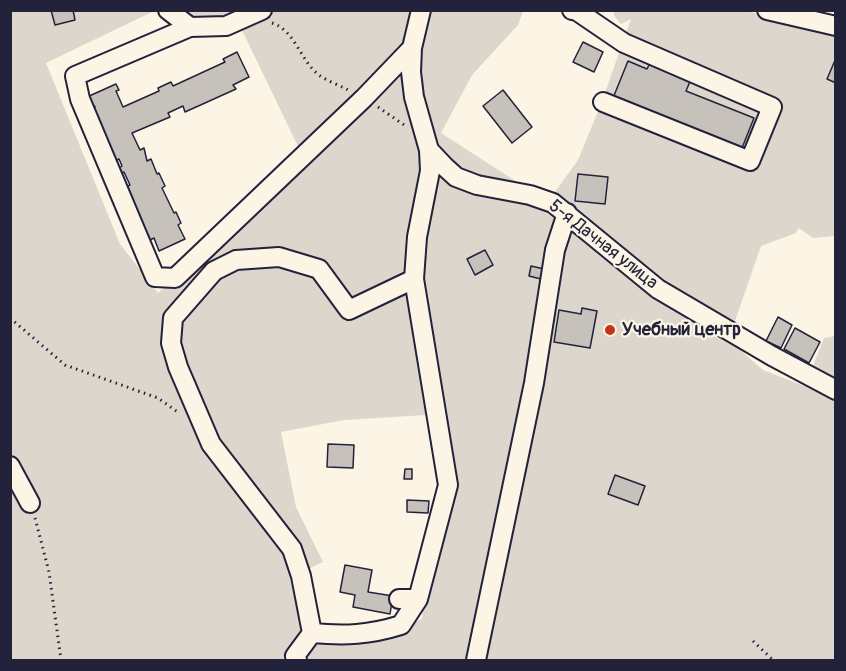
<!DOCTYPE html>
<meta charset="utf-8">
<style>
body{margin:0}
#map{position:relative;width:846px;height:671px;overflow:hidden;background:#fcf5e5;font-family:Pangolin,sans-serif}
canvas{display:block}
.frame{position:absolute;inset:0;border:12px solid #22223b;pointer-events:none}
</style>
<div id="map">
<canvas width="846" height="671"></canvas>
<div class="frame"></div>
</div>
<script>
const context = document.querySelector('canvas').getContext('2d');
context.lineJoin = 'round';
function fillPath(path, color) {
  context.fillStyle = color;
  context.fill(path, 'evenodd');
}
function stroke(path, color, width, dash) {
  context.strokeStyle = color;
  context.lineWidth = width;
  context.lineCap = dash ? 'butt' : 'round';
  context.setLineDash(dash || []);
  context.stroke(path);
}
function drawText(font, color, halo, rows, align = 'center') {
  context.font = font + ' Pangolin,sans-serif';
  context.lineWidth = 4.5;
  context.setLineDash([]);
  context.textBaseline = 'middle';
  context.strokeStyle = halo;
  context.fillStyle = color;
  for (const [text, x, y, turn = 0] of rows) {
    context.save();
    context.translate(x, y);
    context.rotate((+turn || 0) * Math.PI / 180);
    context.textAlign = isNaN(turn) ? turn : align;
    if (halo) context.strokeText(text, 0, 0);
    context.fillText(text, 0, 0);
    context.restore();
  }
}
const green = new Path2D(`
 M10,11H154L46,63L120,244L158,293L242,222L306,163L241,28L242,24L273,11H523L518,25L472,75L441,133L517,182L555,192L578,160L601,104L631,19L621,24L615,17L613,11H745L835,31V236L813,238L799,228L796,233L761,246L734,324L724,336L763,370L835,398L812,369L824,338L835,336V660H11ZM419,364L441,391L439,483L422,619L366,640L316,636L293,576L323,562L296,507L281,432L344,420L426,415Z
 M179,11H250C226,21 202,26 179,11Z`);
const building = new Path2D(`
 M51,10H73L75,20L55,25Z
 M583,42L603,52L594,72L573,62Z
 M237,52L249,77L233,85L236,89L185,112L183,106L168,113L170,117L132,133L140,150L144,148L147,161L151,159L157,174L159,173L165,186L162,188L174,213L176,212L181,223L178,225L185,239L159,251L154,238L150,240L125,187L130,185L124,172L122,173L119,168L122,166L119,159L113,162L90,110L95,107L87,97L116,84L119,90L116,91L123,107L159,91L158,88L171,82L173,86L225,62L223,59Z
 M836,58V83L827,79Z
 M628,61L647,69L650,63L691,79L686,91L754,118L742,148L676,121L673,128L611,103Z
 M503,90L532,127L512,143L483,106Z
 M578,174L608,177L605,204L575,201Z
 M485,250L493,265L475,275L467,259Z
 M531,266L544,269L541,279L529,276Z
 M582,308L597,311L590,348L554,342L559,310L581,314Z
 M778,317L792,325L781,348L766,341Z
 M795,328L820,342L809,363L784,349Z
 M328,444L354,445L353,468L327,467Z
 M405,469H412V479H404Z
 M615,475L645,486L638,505L608,494Z
 M407,500L429,501L428,513L407,512Z
 M345,565L372,570L368,592L393,596L390,614L353,607L355,595L340,592Z`);
const path = new Path2D(`
 M272,23C295,30 301,62 319,75C327,81 339,85 348,90
 M378,107L407,127
 M10,318L65,365L158,398L179,413
 M35,518L49,572L61,660
 M753,641L773,660`);
const minor = new Path2D(`
 M168,10L190,27L226,26L262,10
 M421,10L412,48L411,72L414,97L429,150L445,167L456,177L477,185L530,195L553,203L658,289L772,356L836,390
 M572,10L577,11L624,43L772,107L750,161L603,102
 M767,10L836,26
 M190,27L75,76L80,99L155,277L175,278L364,98L412,48
 M10,466L30,503
 M399,599H418L448,485L414,279L417,237L430,171L429,150
 M312,633L301,576L292,549L211,444L178,367L171,343L173,318L214,271L236,260L279,257L319,269L349,310L414,279
 M297,660L295,656L312,633C345,636 369,635 401,625L418,599
 M476,660L534,383L555,250L567,213`);
const markers = [
 [610,330,6,"#c8321e"]
];
const streetNames = [
 ["5-я Дачная улица",603,245,38]
];
const poiNames = [
 ["Учебный центр",622,330]
];
fillPath(green, '#dcd6cc');
fillPath(building, '#c6c1bb');
stroke(building, '#22223b', 1.5);
stroke(minor, '#22223b', 22);
stroke(path, '#22223b', 3, [1.5, 4.5]);
stroke(minor, '#fcf5e5', 18);
for (const [x, y, r, color] of markers) {
  const dot = new Path2D();
  dot.arc(x, y, r, 0, 2 * Math.PI);
  context.fillStyle = color;
  context.fill(dot);
  stroke(dot, '#fcf5e5', 2);
}
drawText('18px', '#22223b', '#fcf5e5', streetNames);
drawText('bold 18px', '#22223b', '#fcf5e5', poiNames, 'left');
</script>
